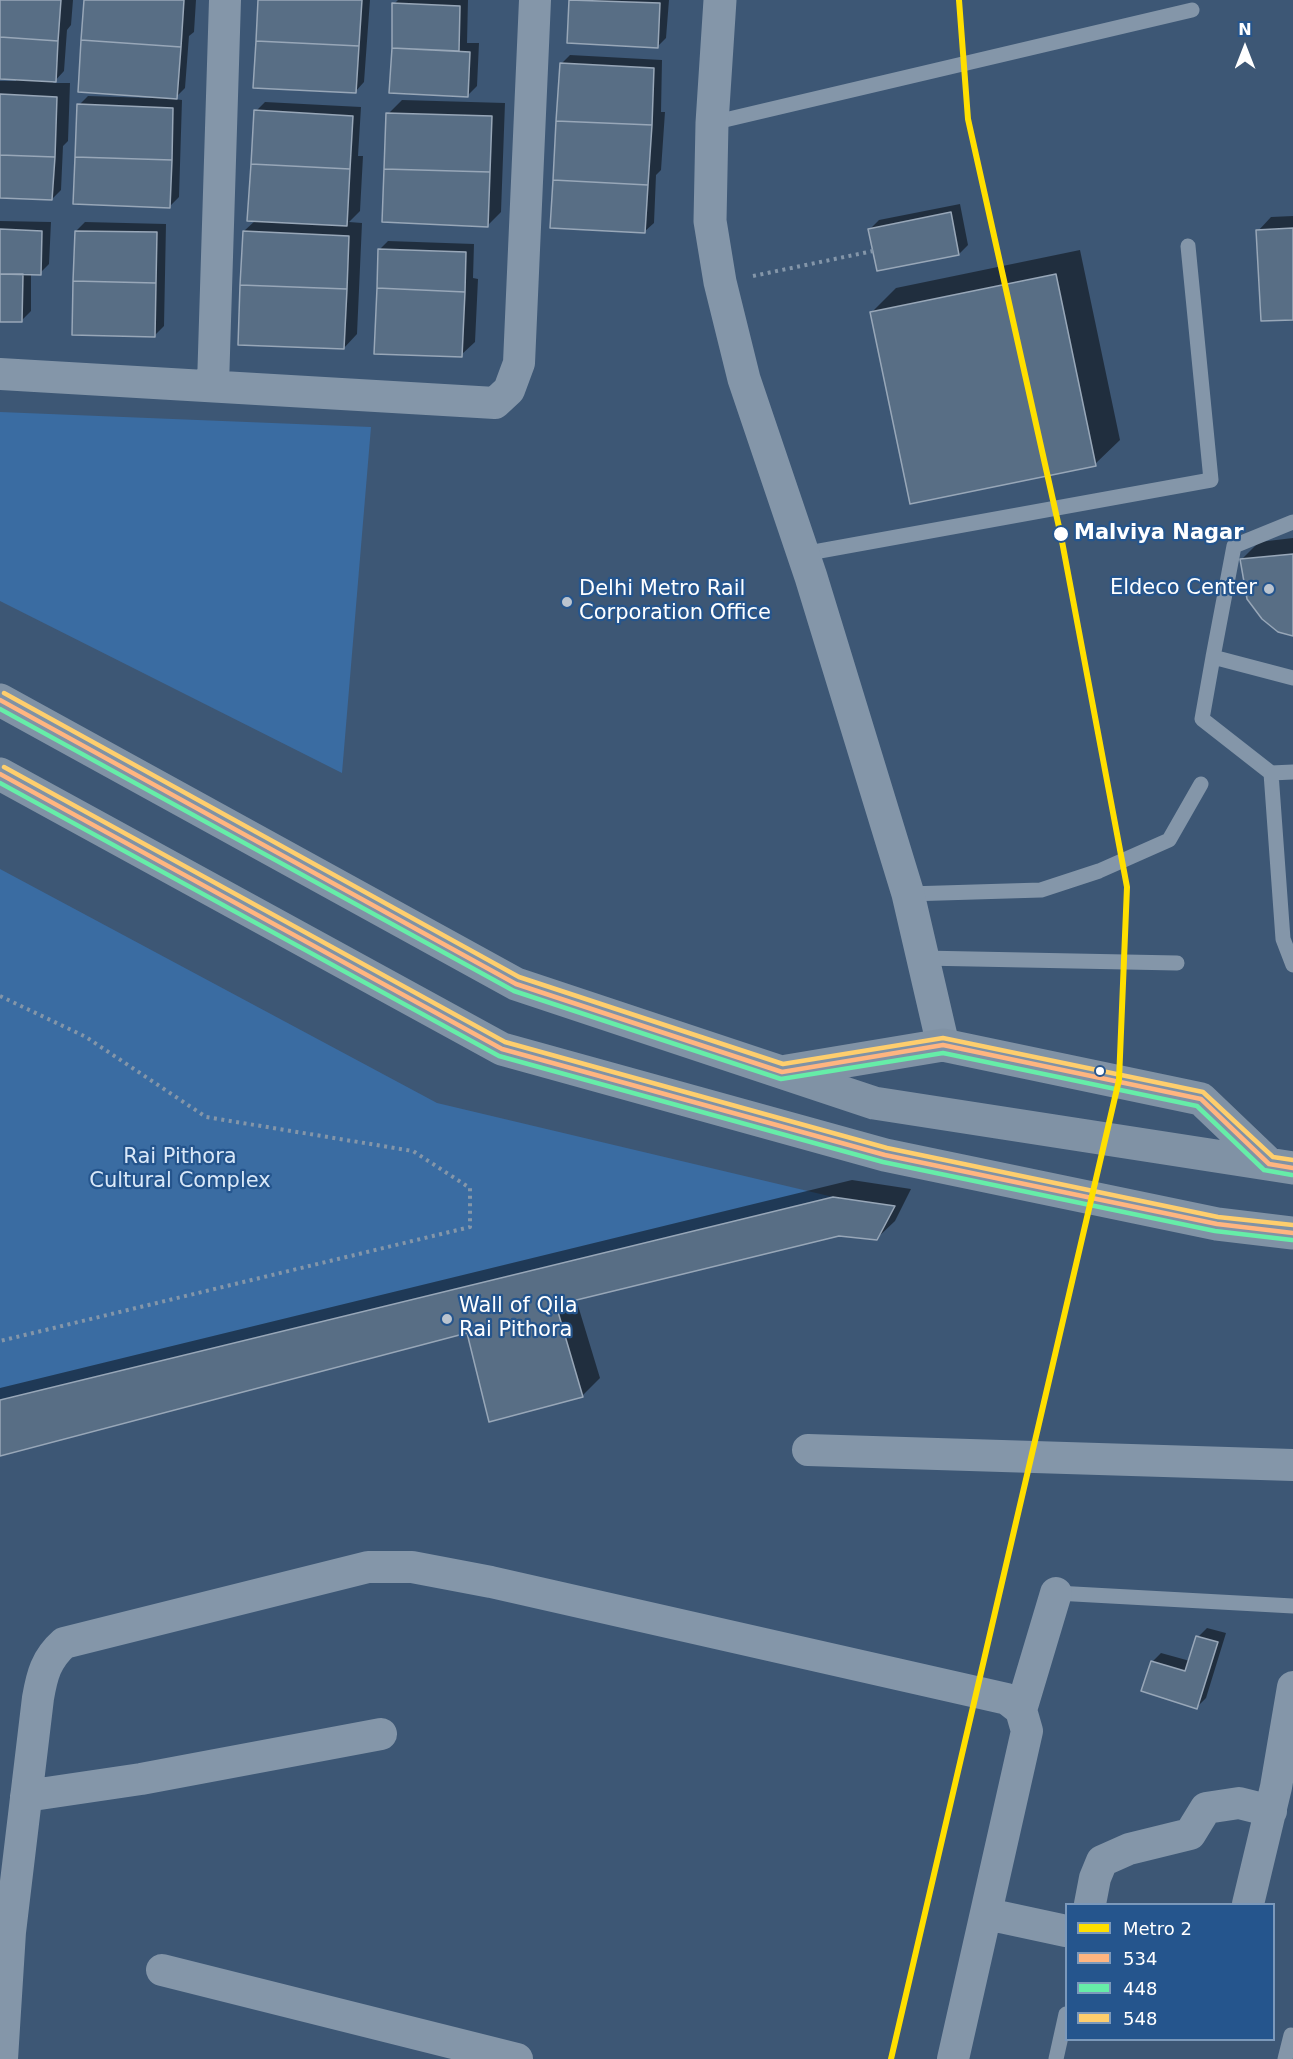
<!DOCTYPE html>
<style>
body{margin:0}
#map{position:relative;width:1293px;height:2059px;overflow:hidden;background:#3d5775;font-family:"DejaVu Sans",sans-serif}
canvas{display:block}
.legend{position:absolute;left:1065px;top:1903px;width:210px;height:138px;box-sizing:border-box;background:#25558d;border:2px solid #7c99bb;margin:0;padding:8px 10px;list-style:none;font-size:18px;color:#fff}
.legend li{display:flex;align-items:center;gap:12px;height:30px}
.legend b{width:30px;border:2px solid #7c99bb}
.north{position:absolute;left:1215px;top:18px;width:60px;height:60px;-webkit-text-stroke:4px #25558d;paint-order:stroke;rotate:0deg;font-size:16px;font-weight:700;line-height:24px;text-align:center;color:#fff}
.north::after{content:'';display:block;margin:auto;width:21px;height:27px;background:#fff;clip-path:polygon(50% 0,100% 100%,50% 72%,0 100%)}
</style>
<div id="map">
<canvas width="1293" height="2059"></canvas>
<ul class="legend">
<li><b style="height:8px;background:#ffdf00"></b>Metro 2</li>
<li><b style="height:8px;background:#ffb580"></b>534</li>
<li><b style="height:8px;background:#66eda8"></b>448</li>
<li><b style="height:8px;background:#fece6d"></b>548</li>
</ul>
<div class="north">N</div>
</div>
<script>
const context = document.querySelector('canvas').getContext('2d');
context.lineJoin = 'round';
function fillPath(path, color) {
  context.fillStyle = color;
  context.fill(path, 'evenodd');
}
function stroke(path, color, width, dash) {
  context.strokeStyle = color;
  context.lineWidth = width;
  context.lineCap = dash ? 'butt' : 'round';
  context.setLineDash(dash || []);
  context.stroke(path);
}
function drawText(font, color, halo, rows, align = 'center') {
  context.font = font + ' "DejaVu Sans",sans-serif';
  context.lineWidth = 4.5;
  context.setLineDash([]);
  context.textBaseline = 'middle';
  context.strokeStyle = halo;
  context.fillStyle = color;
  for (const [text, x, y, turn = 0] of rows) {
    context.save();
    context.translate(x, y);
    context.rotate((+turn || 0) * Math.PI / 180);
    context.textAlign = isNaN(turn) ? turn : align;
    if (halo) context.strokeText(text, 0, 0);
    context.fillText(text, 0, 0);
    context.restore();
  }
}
const green = new Path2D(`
 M0,412L371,427L342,773L0,601Z
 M0,869L437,1103L833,1197L0,1400Z`);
const shadow = new Path2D(`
 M0,0H73L71,25L67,30L64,71L53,83H70L68,141L63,146L61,190L52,199L0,197V81H16V79L0,78Z
 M85,0H196L194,32L189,36L185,88L174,99L182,100L179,197L170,206L79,105L88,96L151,98Z
 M259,0H370L364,82L355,92Z
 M398,0H468L467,43H479L477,86L468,95L391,92L394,4Z
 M571,0H669L666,38L657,47L568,42Z
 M570,55L662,60L661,112H665L661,170L656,175L654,223L644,232L561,64Z
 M402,100L505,103L501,212L487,226L388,114Z
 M265,102L361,107L358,156H363L360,211L349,222L362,223L357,334L344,348L244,231L256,220V111Z
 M960,204L968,245L959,254L870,229L879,220Z
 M1293,216V318L1258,231L1271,217Z
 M0,221L51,222L49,264L40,273H31V311L22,320H0Z
 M85,222L166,224L164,326L155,335L76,231Z
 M388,241L474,244L473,278L478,279L475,342L461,355L379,250Z
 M1080,250L1120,440L1095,464L871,313L896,288Z
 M1293,538V634L1241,560L1259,542Z
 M852,1180L911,1189L895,1221L876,1239L839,1235L576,1299L600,1378L582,1396L468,1331L0,1454V1388Z
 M1207,1628L1226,1633L1206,1698L1197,1707L1152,1662L1161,1653L1190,1661L1198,1637Z`);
const building = new Path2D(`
 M0,0H61L58,41L0,37Z
 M84,0H184L181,47L81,40Z
 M258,0H362L359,46L256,41Z
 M569,0L660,3L658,48L567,43Z
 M392,3L460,6L459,51L392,48Z
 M0,37L58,41L56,82L0,79Z
 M81,40L181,47L177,99L78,92Z
 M256,41L359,46L356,93L253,88Z
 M392,48L470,52L468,97L389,93Z
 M560,63L654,68L652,125L556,121Z
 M0,94L57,97L55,157L0,155Z
 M77,104L173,108L172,160L75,157Z
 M254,110L353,116L350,169L251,164Z
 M386,113L492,116L490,172L384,169Z
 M556,121L652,125L648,185L553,180Z
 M0,155L55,157L52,200L0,198Z
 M75,157L172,160L170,208L73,204Z
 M251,164L350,169L347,226L247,221Z
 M384,169L490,172L488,227L382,222Z
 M553,180L648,185L645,233L550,228Z
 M951,212L959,255L877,271L868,229Z
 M1293,228V320L1261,321L1256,230Z
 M0,229L42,231L41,275L0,274Z
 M75,231L157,232L156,283L73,281Z
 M243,231L349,236L347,289L240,285Z
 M378,249L466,252L465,292L377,288Z
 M0,274H23L22,322H0Z
 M1056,274L1096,466L910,504L870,312Z
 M73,281L156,283L155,337L72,335Z
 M240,285L347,289L344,349L238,345Z
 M377,288L465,292L462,357L374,354Z
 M1293,554V636L1278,632L1262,619L1247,599L1240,559Z
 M833,1197L895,1206L877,1240L839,1236L556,1305L583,1397L489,1422L467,1333L0,1456V1400Z
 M1196,1636L1218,1642L1197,1709L1141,1691L1151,1661L1185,1671Z`);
const path = new Path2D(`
 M753,276L873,251
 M0,996L86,1037L206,1117L413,1151L470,1188V1227L0,1341`);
const service = new Path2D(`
 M712,123L1192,10
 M803,554L1211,480L1188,246
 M1213,657L1234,546L1293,522
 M1293,678L1213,657L1202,719L1271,773L1293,772
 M1271,773L1283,939L1293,965
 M908,894L1041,890L1099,871L1169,840L1201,784
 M922,958L1177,963
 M1056,1593L1293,1606
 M1056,2059L1066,2014
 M1285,2059L1291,2035`);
const minor = new Path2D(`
 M0,374L495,403L509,390L519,363L535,0
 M213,385L225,0
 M808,1450L1293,1465
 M1021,1710L1056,1593
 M26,1796L141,1779L381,1734
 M1090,1904L1095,1878L1102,1861L1129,1849L1190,1834L1206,1808L1239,1803L1271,1811
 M1248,1904L1276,1787L1293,1687
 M987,1914L1066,1931
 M162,1970L517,2059
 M2,2059L10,1932L38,1698C42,1675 46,1659 64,1643L368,1567H412L491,1582L1007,1699L1021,1710L1027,1731L953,2059`);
const tertiary = new Path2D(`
 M720,0L712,123L710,221L720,282L744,379L811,577L908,894L943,1045`);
const secondary = new Path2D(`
 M0,700L516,984L874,1103L1293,1168
 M0,774L502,1049L885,1155L1217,1224L1293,1233
 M787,1071L943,1045L1201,1099L1269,1164`);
const bus1 = new Path2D(`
 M0,700L516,984L782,1072L943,1045L1201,1099L1269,1164L1293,1168
 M0,774L502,1049L885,1155L1217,1224L1293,1233`);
const bus2 = new Path2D(`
 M0,709L514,991L781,1079L943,1053L1197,1106L1264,1170L1292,1175
 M0,783L499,1056L883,1162L1215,1231L1292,1240`);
const bus3 = new Path2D(`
 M4,693L519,977L783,1064L943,1038L1203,1092L1273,1157L1293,1160
 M4,767L505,1042L887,1148L1218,1217L1293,1225`);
const metro1 = new Path2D(`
 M891,2059L1119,1080L1127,887L1061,536L968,119L959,0`);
const markers = [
 [1061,534,8,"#fff"],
 [1269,589,6,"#bbc4cf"],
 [567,602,6,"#bbc4cf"],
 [1100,1071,5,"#fff"],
 [447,1319,6,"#bbc4cf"]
];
const stopNames = [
 ["Malviya Nagar",1074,534]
];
const poiNames = [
 ["Eldeco Center",1257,589,"right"],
 ["Delhi Metro Rail",579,590],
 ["Corporation Office",579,614],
 ["Wall of Qila",459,1307],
 ["Rai Pithora",459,1331]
];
const parkNames = [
 ["Rai Pithora",180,1158],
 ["Cultural Complex",180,1182]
];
fillPath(green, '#3a6ca2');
fillPath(shadow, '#0007');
fillPath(building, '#586e85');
stroke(building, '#98a7b8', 1.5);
stroke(path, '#8496a9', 4, [3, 4.5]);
stroke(service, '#8496a9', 15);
stroke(minor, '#8496a9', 32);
stroke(tertiary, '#8496a9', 33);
stroke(secondary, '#8092a5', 33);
stroke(bus1, '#ffb580', 4.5);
stroke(bus2, '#66eda8', 4.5);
stroke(bus3, '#fece6d', 4.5);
stroke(metro1, '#ffdf00', 6);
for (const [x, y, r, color] of markers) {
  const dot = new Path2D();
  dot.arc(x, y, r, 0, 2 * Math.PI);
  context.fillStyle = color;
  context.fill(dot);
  stroke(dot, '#25558d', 2);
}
drawText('bold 21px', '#fff', '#25558d', stopNames, 'left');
drawText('21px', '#fff', '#25558d', poiNames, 'left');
drawText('21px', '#d9e8f8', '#25558d', parkNames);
</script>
